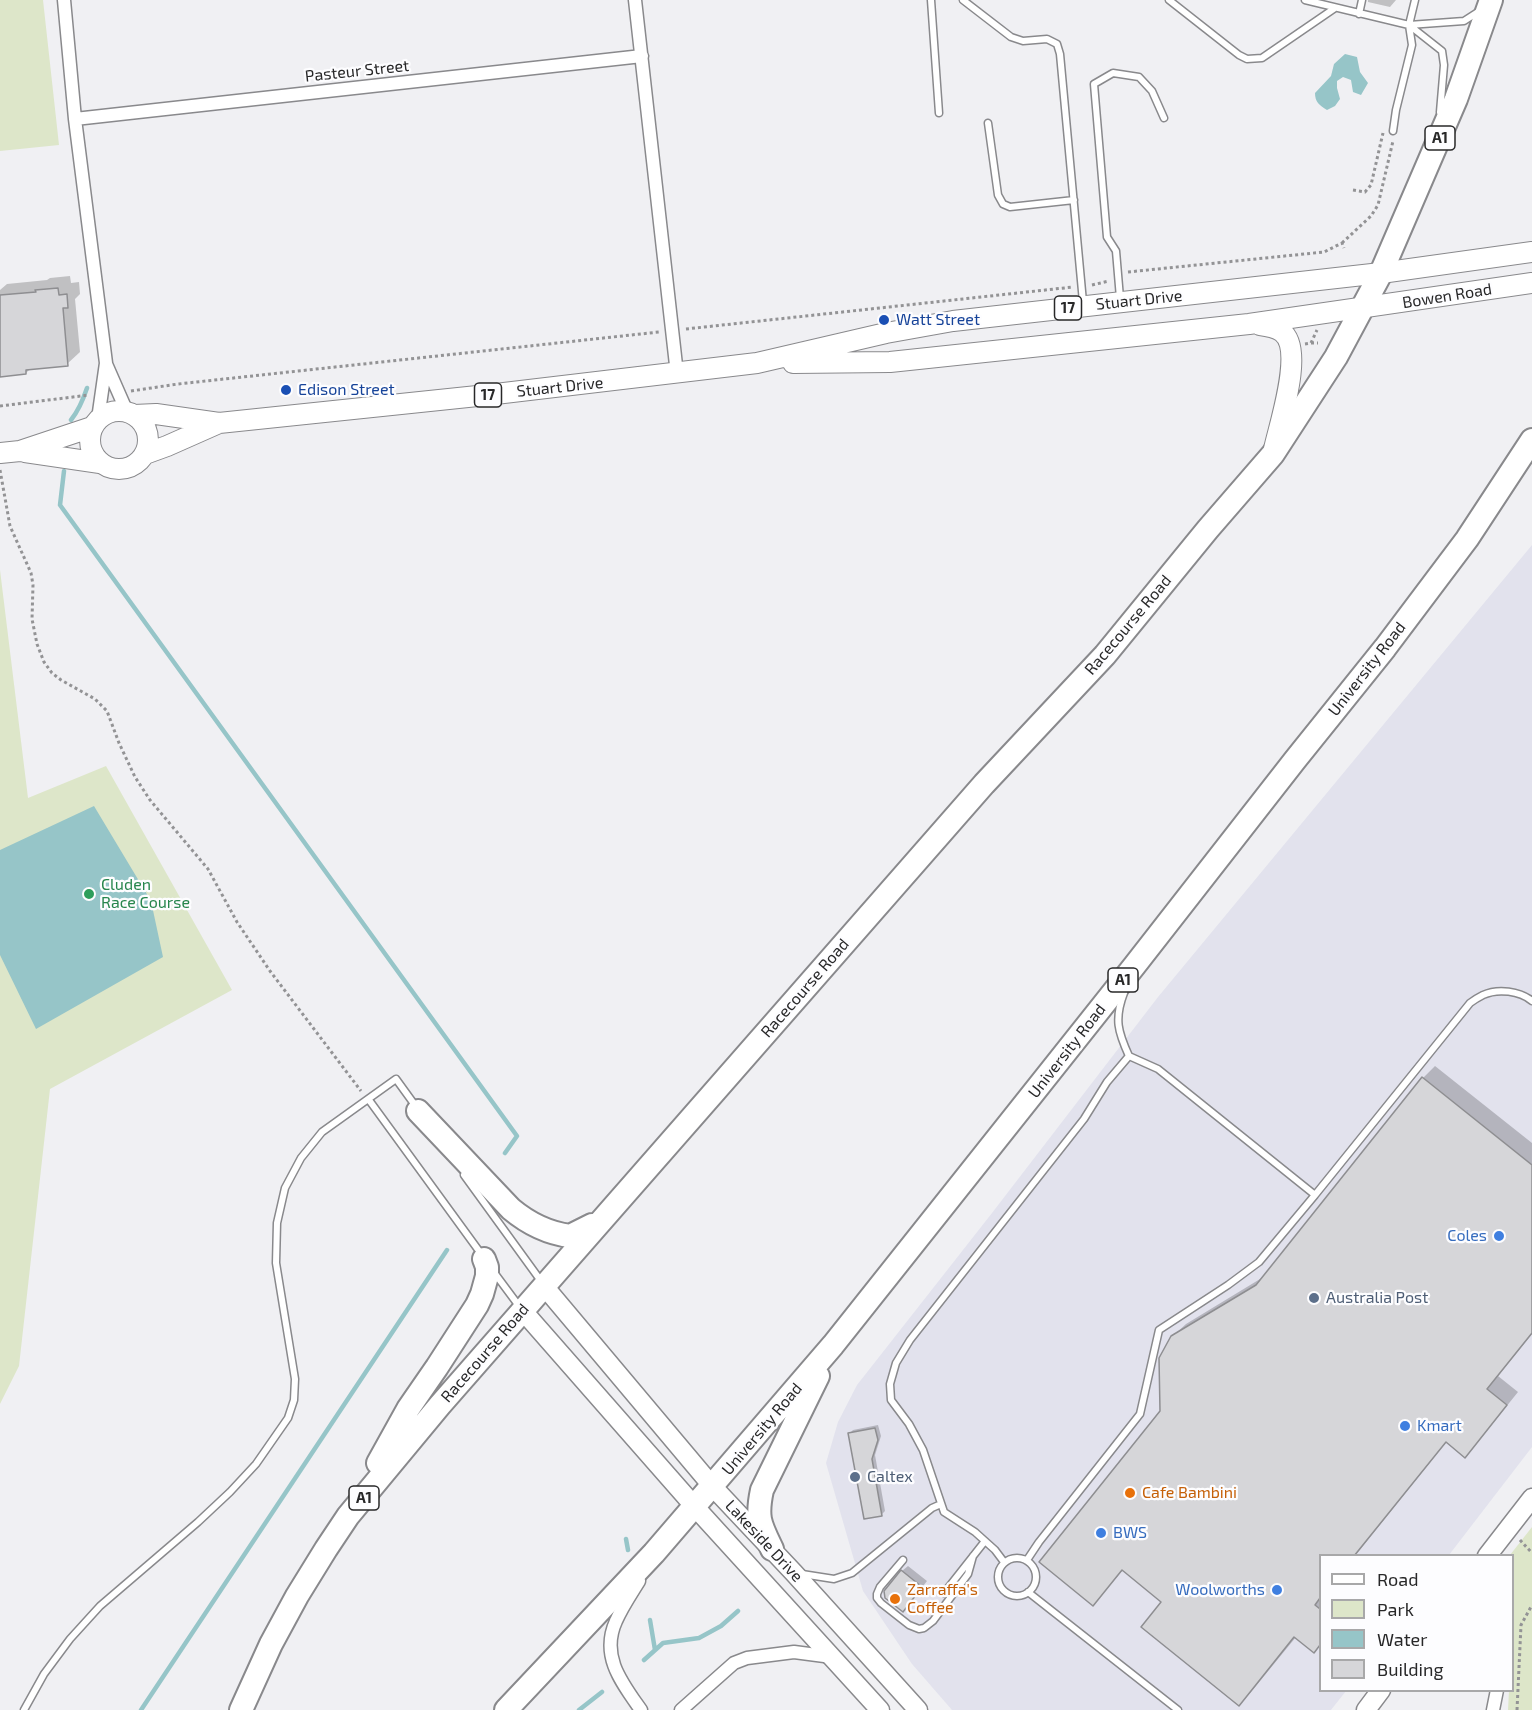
<!DOCTYPE html>
<style>
body{margin:0}
#map{position:relative;width:1532px;height:1710px;overflow:hidden;background:#f0f0f3;font-family:"Exo 2",sans-serif}
canvas{display:block}
.legend{position:absolute;left:1319px;top:1554px;width:195px;height:138px;box-sizing:border-box;background:#fdfdff;border:2px solid #a8a8a9;margin:0;padding:8px 10px;list-style:none;font-size:18px;color:#282829}
.legend li{display:flex;align-items:center;gap:12px;height:30px}
.legend b{width:30px;border:2px solid #a8a8a9}
</style>
<div id="map">
<canvas width="1532" height="1710"></canvas>
<ul class="legend">
<li><b style="height:8px;background:#fff"></b>Road</li>
<li><b style="height:16px;background:#dde6c9"></b>Park</li>
<li><b style="height:16px;background:#96c5c8"></b>Water</li>
<li><b style="height:16px;background:#d6d6d9"></b>Building</li>
</ul>
</div>
<script>
const context = document.querySelector('canvas').getContext('2d');
context.lineJoin = 'round';
function fillPath(path, color) {
  context.fillStyle = color;
  context.fill(path, 'evenodd');
}
function stroke(path, color, width, dash) {
  context.strokeStyle = color;
  context.lineWidth = width;
  context.lineCap = dash ? 'butt' : 'round';
  context.setLineDash(dash || []);
  context.stroke(path);
}
function drawText(font, color, halo, rows, align = 'center') {
  context.font = font + ' "Exo 2",sans-serif';
  context.lineWidth = 4.5;
  context.setLineDash([]);
  context.textBaseline = 'middle';
  context.strokeStyle = halo;
  context.fillStyle = color;
  for (const [text, x, y, turn = 0] of rows) {
    context.save();
    context.translate(x, y);
    context.rotate((+turn || 0) * Math.PI / 180);
    context.textAlign = isNaN(turn) ? turn : align;
    if (halo) context.strokeText(text, 0, 0);
    context.fillText(text, 0, 0);
    context.restore();
  }
}
const built = new Path2D(`
 M1532,545V1447L1449,1555L1320,1556V1690L1346,1691L1331,1710H952L912,1664L863,1591L826,1463L838,1422L857,1385L992,1213L1158,997Z`);
const green = new Path2D(`
 M0,0H43L59,145L0,151Z
 M0,570L28,798L106,766L232,990L50,1089L19,1366L0,1404Z
 M1532,1527V1710H1508L1509,1691L1512,1690L1514,1625L1512,1623V1556L1510,1555Z`);
const water = new Path2D(`
 M1345,54L1357,57L1360,72L1368,83L1361,95L1353,92L1351,80L1343,77L1337,81V88L1340,99L1335,106L1327,110C1319,105 1315,102 1315,93L1331,76L1334,64Z
 M94,806L151,901L163,957L36,1029L0,955V850Z`);
const shadow = new Path2D(`
 M1368,0H1396L1390,7L1368,2Z
 M70,276L71,283L79,282L80,294L75,299L80,352L67,364L31,368L26,373L0,375V290L7,284L47,280L50,278Z
 M1435,1066L1532,1143V1334L1498,1376L1518,1392L1477,1443L1465,1456L1447,1441L1355,1556H1320V1644L1314,1651L1296,1637L1251,1692L1239,1704L1163,1602L1123,1570L1093,1604L1162,1412L1172,1337L1186,1324L1265,1276L1423,1078Z
 M878,1425L881,1436L875,1455L885,1511L882,1514L849,1434L853,1430Z
 M908,1566L927,1581L909,1604L902,1571Z`);
const stream = new Path2D(`
 M71,420C79,410 83,400 87,388
 M64,471L60,505L517,1136L505,1153
 M626,1539L628,1550
 M650,1620L655,1650
 M644,1660L663,1643L699,1638L721,1626L738,1611
 M141,1710L447,1250
 M579,1710L602,1692`);
const building = new Path2D(`
 M58,288L59,295L67,294L68,308H63L68,366L26,370V374L0,377V295L36,292L35,290Z
 M1422,1077L1532,1165V1333L1487,1389L1507,1405L1465,1458L1446,1442L1354,1556H1320V1598L1315,1605L1320,1609V1645L1314,1653L1294,1637L1239,1706L1141,1627L1161,1602L1122,1570L1093,1606L1039,1562L1160,1411L1159,1358L1171,1336L1256,1285Z
 M875,1428L878,1440L872,1459L882,1516L864,1519L848,1433Z
 M901,1570L922,1587L903,1612L885,1598L884,1591Z`);
const path = new Path2D(`
 M1353,190L1365,192L1371,185L1383,133
 M1342,243L1371,216L1378,205L1393,141
 M1128,272L1324,252L1342,243L1344,248
 M1092,285L1109,281
 M686,329L1073,287
 M1311,343H1318
 M1305,344L1311,343L1317,330
 M131,391L178,384L659,332
 M0,406L89,395
 M0,470L10,526L31,573L33,585L32,619L37,644L44,662L52,673L61,680L95,699L107,711L119,743L135,777L150,800L208,869L237,922L270,971L361,1091
 M1520,1540L1532,1553
 M1517,1710L1521,1625L1532,1605`);
const lane = new Path2D(`
 M931,0L939,113
 M963,0L1011,37L1023,41L1047,39L1057,44L1060,54L1083,302
 M1169,0L1239,55L1247,59L1262,58L1335,8
 M1305,0L1409,25L1464,21L1478,12
 M1359,14L1362,0
 M1409,25L1442,51L1444,65L1440,112
 M988,123L998,195L1003,204L1010,207L1074,200
 M1393,131L1396,110L1412,45L1409,25L1415,0
 M1120,298L1116,251L1107,237L1094,84L1113,73L1139,77L1152,91L1164,118
 M1124,993C1114,1019 1118,1032 1129,1056
 M369,1100L482,1255
 M464,1175L541,1281
 M1315,1195L1470,1003C1474,1000 1479,997 1483,995C1498,988 1520,991 1532,1001
 M493,1271L519,1306
 M998 1577a19 19 0 1 1 38 0a19 19 0 1 1-38 0Z
 M903,1560L880,1587L877,1594V1598L881,1603L909,1625L919,1629L924,1628L933,1621L968,1574L973,1556
 M1004,1562L995,1550L975,1532L944,1512L923,1450L909,1424L891,1400L890,1384L896,1363L910,1340L1084,1119L1107,1082L1129,1056L1158,1069L1315,1195L1259,1262L1228,1285L1159,1330L1140,1414L1039,1542L1027,1560
 M802,1574L834,1579L852,1573L932,1508L941,1504
 M1028,1592L1178,1710
 M944,1593L985,1541
 M24,1710L44,1674L70,1639L100,1606L198,1522L230,1492L256,1464L288,1418L294,1400L295,1379L276,1263L277,1223L285,1188L301,1158L322,1132L396,1079L417,1108`);
const street = new Path2D(`
 M64,0L75,119L106,363L98,419
 M635,0L677,374
 M75,119L642,56
 M106,364L127,412
 M639,1581C631,1594 622,1607 616,1621C600,1656 622,1683 641,1710
 M681,1710L734,1663L747,1658L794,1652L832,1657
 M1493,1710L1497,1690`);
const secondary = new Path2D(`
 M544,1286L713,1487L794,1573L918,1710
 M523,1311L695,1507L880,1710
 M1487,1556L1532,1498
 M1366,1710L1381,1690`);
const primary = new Path2D(`
 M1260,325C1268,326 1277,328 1282,332C1305,349 1279,425 1274,449
 M793,363L890,362L1249,324L1532,283
 M90 440a29 29 0 1 1 58 0a29 29 0 1 1-58 0Z
 M134,415L156,414L219,423L487,395L757,363L886,333L953,321L1381,273L1532,252
 M25,452L100,463
 M0,453L20,451L92,427
 M145,454L167,446L219,423`);
const highway = new Path2D(`
 M418,1111L511,1209C529,1224 547,1233 570,1236L592,1225
 M378,1463L408,1409L437,1367L477,1305L482,1294L487,1276V1267L484,1259
 M772,1549C760,1524 756,1518 762,1490L818,1376
 M241,1710L271,1644L297,1596L326,1549L348,1516L440,1405L984,784L1105,655L1208,529L1273,454L1336,357L1381,273L1456,99L1491,0
 M506,1710L654,1553L833,1345L1135,965L1295,760L1385,648L1467,539L1532,440`);
const markers = [
 [884,320,6,"#1a4fb4"],
 [286,390,6,"#1a4fb4"],
 [89,894,6,"#2e9e5b"],
 [1499,1236,6,"#3f7fe0"],
 [1314,1298,6,"#5c6f8a"],
 [1405,1426,6,"#3f7fe0"],
 [855,1477,6,"#5c6f8a"],
 [1130,1493,6,"#e8710a"],
 [1101,1533,6,"#3f7fe0"],
 [1277,1590,6,"#3f7fe0"],
 [895,1599,6,"#e8710a"]
];
const shields = [
 [1440,138,30],
 [1068,308,27],
 [488,395,27],
 [1123,980,30],
 [364,1498,30]
];
const shieldNames = [
 ["A1",1440,138],
 ["17",1068,308],
 ["17",488,395],
 ["A1",1123,980],
 ["A1",364,1498]
];
const streetNames = [
 ["Pasteur Street",357,71,-6],
 ["Bowen Road",1447,296,-9],
 ["Stuart Drive",1139,300,-6],
 ["Stuart Drive",560,387,-6],
 ["Racecourse Road",1128,625,-50],
 ["University Road",1367,669,-52],
 ["Racecourse Road",805,988,-49],
 ["University Road",1067,1051,-52],
 ["Racecourse Road",485,1353,-49],
 ["University Road",762,1429,-50],
 ["Lakeside Drive",764,1541,47]
];
const transitNames = [
 ["Watt Street",896,320],
 ["Edison Street",298,390]
];
const leisureNames = [
 ["Cluden",101,885],
 ["Race Course",101,903]
];
const shopNames = [
 ["Coles",1487,1236],
 ["Kmart",1417,1426,"left"],
 ["BWS",1113,1533,"left"],
 ["Woolworths",1265,1590]
];
const serviceNames = [
 ["Australia Post",1326,1298],
 ["Caltex",867,1477]
];
const foodNames = [
 ["Cafe Bambini",1142,1493],
 ["Zarraffa's",907,1590],
 ["Coffee",907,1608]
];
fillPath(built, '#e2e2ed');
fillPath(green, '#dde6c9');
fillPath(water, '#96c5c8');
fillPath(shadow, '#0003');
stroke(stream, '#96c5c8', 4.5);
fillPath(building, '#d6d6d9');
stroke(building, '#8e8e91', 1.5);
stroke(lane, '#89898c', 9);
stroke(street, '#89898c', 15);
stroke(secondary, '#89898c', 21);
stroke(primary, '#89898c', 22);
stroke(highway, '#89898c', 26);
stroke(path, '#939395', 3, [3, 3]);
stroke(lane, '#fff', 6);
stroke(street, '#fff', 12);
stroke(secondary, '#fff', 18);
stroke(primary, '#fff', 20);
stroke(highway, '#fff', 22);
for (const [x, y, r, color] of markers) {
  const dot = new Path2D();
  dot.arc(x, y, r, 0, 2 * Math.PI);
  context.fillStyle = color;
  context.fill(dot);
  stroke(dot, '#fdfdff', 2);
}
for (const [x, y, w] of shields) {
  const box = new Path2D();
  box.roundRect(x - w / 2, y - 12, w, 24, 4.5);
  context.fillStyle = '#fdfdff';
  context.fill(box);
  stroke(box, '#282829', 1.5);
}
drawText('bold 15px', '#282829', null, shieldNames);
drawText('16px', '#282829', '#fdfdff', streetNames);
drawText('16px', '#164399', '#fdfdff', transitNames, 'left');
drawText('16px', '#27864d', '#fdfdff', leisureNames, 'left');
drawText('16px', '#366cbe', '#fdfdff', shopNames, 'right');
drawText('16px', '#4e5e75', '#fdfdff', serviceNames, 'left');
drawText('16px', '#c56008', '#fdfdff', foodNames, 'left');
</script>
